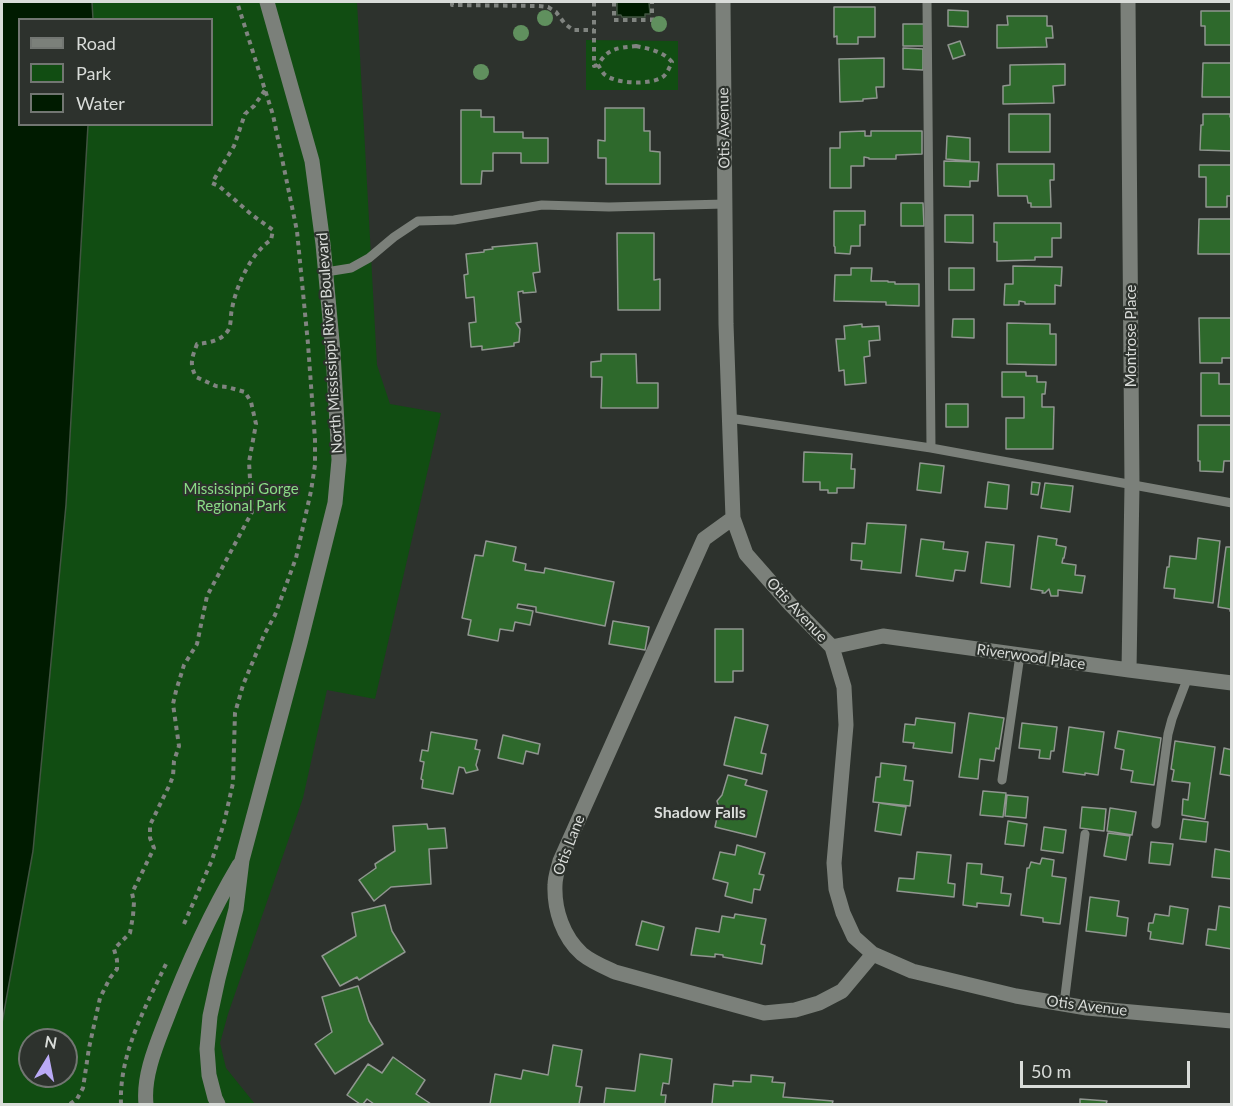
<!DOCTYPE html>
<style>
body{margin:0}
#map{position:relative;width:1233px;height:1106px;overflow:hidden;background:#2d322d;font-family:Lato,sans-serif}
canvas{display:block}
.frame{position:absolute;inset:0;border:3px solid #d9dcd9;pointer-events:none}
.legend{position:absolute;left:18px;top:18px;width:195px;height:108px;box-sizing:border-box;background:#2d322d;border:2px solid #727672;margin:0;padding:8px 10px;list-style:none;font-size:18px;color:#d9dcd9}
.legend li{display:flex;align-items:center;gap:12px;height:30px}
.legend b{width:30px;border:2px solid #727672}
.north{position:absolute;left:18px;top:1028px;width:60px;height:60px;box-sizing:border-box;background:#2d322d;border:2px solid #727672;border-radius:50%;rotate:10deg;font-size:16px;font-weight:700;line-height:24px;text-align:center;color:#d9dcd9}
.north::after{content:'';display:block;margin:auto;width:21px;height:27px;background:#baaaf6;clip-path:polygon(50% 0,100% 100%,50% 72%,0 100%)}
.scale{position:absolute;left:1020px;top:1061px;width:170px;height:27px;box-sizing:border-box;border:3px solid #d9dcd9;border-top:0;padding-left:8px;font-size:18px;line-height:21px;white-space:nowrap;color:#d9dcd9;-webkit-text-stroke:4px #2d322d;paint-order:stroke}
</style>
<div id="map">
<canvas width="1233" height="1106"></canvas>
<div class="frame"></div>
<ul class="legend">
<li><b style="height:8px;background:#7b807a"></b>Road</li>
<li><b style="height:16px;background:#114d12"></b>Park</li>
<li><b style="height:16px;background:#001b00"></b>Water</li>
</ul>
<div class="north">N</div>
<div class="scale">50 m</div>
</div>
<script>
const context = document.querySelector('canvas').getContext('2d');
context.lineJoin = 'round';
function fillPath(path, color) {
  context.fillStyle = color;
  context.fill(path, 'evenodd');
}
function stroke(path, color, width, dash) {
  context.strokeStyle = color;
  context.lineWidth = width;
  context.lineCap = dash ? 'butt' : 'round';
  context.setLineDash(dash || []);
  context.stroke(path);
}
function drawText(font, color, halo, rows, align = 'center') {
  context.font = font + ' Lato,sans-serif';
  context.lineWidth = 4.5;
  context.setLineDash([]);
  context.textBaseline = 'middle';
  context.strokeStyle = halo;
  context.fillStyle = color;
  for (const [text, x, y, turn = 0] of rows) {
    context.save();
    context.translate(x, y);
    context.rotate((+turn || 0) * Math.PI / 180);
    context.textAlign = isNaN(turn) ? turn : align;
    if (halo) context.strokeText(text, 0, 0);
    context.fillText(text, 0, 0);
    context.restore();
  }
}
const green = new Path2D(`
 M92,2H357L377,365L390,404L441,413L375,699L327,690L303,798L228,1014L220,1043L226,1068L255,1104H2V1023L33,851L66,505L88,125L212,124V20L93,19ZM30,1040H66V1076H30Z
 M586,40L678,41V90H586Z`);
const water = new Path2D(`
 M2,2H92L93,19L20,20V124L88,125L66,505L33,851L2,1023Z
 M617,2H649L650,14H645V17H622L621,15H617Z`);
const building = new Path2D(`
 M834,7H875V37H858V44H837V36L834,37Z
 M948,10L968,11V27L948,26Z
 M1201,11H1232V45H1205V26H1201Z
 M1007,16H1047V26H1052L1053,38H1046L1047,47L997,48V25H1008Z
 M903,24H924V46H903Z
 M960,41L965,55L953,59L948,45Z
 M903,48L923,49V70L903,69Z
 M884,58V87H876L877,98L863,99V101L840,102L839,59Z
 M1203,63H1232V97H1202Z
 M1065,64V85L1053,86L1054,103L1003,104V86L1010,85V65Z
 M605,108H644V131H650V151L660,152V184H606V158H598V140L605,141Z
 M461,110H481V117H494V132H523V138H548V163H521V153H493V171H482L481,184H461Z
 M1009,114H1050V152H1009Z
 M1203,114H1230V117H1232V151L1200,150L1201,125H1203Z
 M865,131V136H871V131H922V154L896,155V159H869V158L864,157V166H851V188H830V148H840V132Z
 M947,136L970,138V161L946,159Z
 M944,161L979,162L978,181H970V187L944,186Z
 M997,164H1054V180H1050L1051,207H1031V203H1028L1027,196H998Z
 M1199,165H1232V196H1227V207H1206V177H1199Z
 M901,203H923L924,226H901Z
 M834,211H865V225H860V246H851L850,254L835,253V247L834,246Z
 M945,215H973V243L945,242Z
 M1199,219H1232V254H1198Z
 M994,223H1061V238H1052V257H1035V260L997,261V242H994Z
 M617,233H654V280L660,279V310H618Z
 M537,243L540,272L533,273L536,292L523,293V291L518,292L521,322L516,323L520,329L519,342L514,343V346L482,350V346L471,347L469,323L476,322L474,297L466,298L464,275L468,274L466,254L484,252V250L493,249L492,247Z
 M1013,266L1062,267L1061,286L1055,285V304H1025V302L1019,301V305H1004L1005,284H1013Z
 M851,268H872L871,281H888V282H895V284H919V306L886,305V302L834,301L835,275H851Z
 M949,268H974V290H949Z
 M1199,318H1232V358H1222V363H1200Z
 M953,319H974V338L952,337Z
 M1007,323L1050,324V334H1056V365L1007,364Z
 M862,324V327L879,326L880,340L869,341L870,356L864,357L866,383L845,385L844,370L839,371L836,339H845L844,326Z
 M601,354H636L637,383H658V408H601L602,377H591V362L601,361Z
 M1002,372H1026V376H1037V382H1046L1045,394H1042V407H1054L1053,449H1006V418H1024V397H1002Z
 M1201,373H1219V384H1232V416H1201Z
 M946,404H968V427H946Z
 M1198,425H1232V461H1224L1223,472L1200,471V461H1198Z
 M804,452L852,454L851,469H855L854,488H837V493H828V490H820V482H803Z
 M920,463L944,466L941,493L917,490Z
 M988,482L1009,485L1007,509L985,507Z
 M1032,482L1040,483L1038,495L1031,494Z
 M1045,483L1073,486L1070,512L1041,508Z
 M867,523L906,525L901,573L861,569L862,561L851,560L852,543L865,544Z
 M1038,536L1057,539L1056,545L1066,547L1064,558H1063L1062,563L1076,565L1075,575L1085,576L1082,593L1058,590V596H1051L1049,589L1045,593H1042L1043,591L1031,589Z
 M1198,538L1220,541L1213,603L1174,598L1175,589L1164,588L1167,567H1169L1170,556L1196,559Z
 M921,539L944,542L943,549L968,552L965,571L955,570L953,581L916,576Z
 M486,541L516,547L513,561L526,564L525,570L544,573L545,568L614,582L605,626L536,612V607L518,604L517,608L533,611L530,625L515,622L513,631L500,629L498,641L468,635L471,620L462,618L475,555L483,556Z
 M986,542L1014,545L1010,587L981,583Z
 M1226,547H1232V612L1230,611V609L1218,607Z
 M613,621L649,627L645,650L609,644Z
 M715,629H743V671H733V682H715Z
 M969,713L1004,718L999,749L996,748L994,761L980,759L978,779L959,777Z
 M735,717L768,725L761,753L766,754L762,774L724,765Z
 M916,718L955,723L952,753L913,748L914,743L903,742L905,724L915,725Z
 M1022,723L1057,727L1054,751H1051L1050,759L1039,758L1040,750L1019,748Z
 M1069,727L1104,732L1098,775L1085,773V775L1063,772Z
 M1118,731L1161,738L1154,785L1131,782L1133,771L1121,769L1124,750L1115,748Z
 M431,732L477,740L475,749L480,750L476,765L478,770L466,773L464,768L459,767L453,794L422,788L423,780L421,779L424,762L420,761L422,750L428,751Z
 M503,735L540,744L538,754L526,751L523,764L498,758Z
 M1175,741L1215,747L1205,819L1182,815L1183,799L1188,800L1190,783L1172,781L1174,770L1171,769Z
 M1224,748L1232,750V776L1220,774Z
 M881,763L906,766L904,780L913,781L910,806L873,802L876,777H880Z
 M728,775L747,780L745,785L767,791L756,837L715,827L719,808L717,801L722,795Z
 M983,791L1006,793L1003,817L980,815Z
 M1007,795L1028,797L1026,818L1005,816Z
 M879,803L906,807L901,835L875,831Z
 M1082,807L1106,809L1104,831L1080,828Z
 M1110,808L1136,812L1132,835L1107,831Z
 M1183,819L1208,822L1206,842L1180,839Z
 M1008,821L1027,824L1024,846L1005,844Z
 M427,824L428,829L445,828L447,848L429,849L431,884L391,887L374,901L359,880L376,868L375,864L395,851L393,826Z
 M1044,827L1066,830L1063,853L1041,850Z
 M1108,833L1130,836L1126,860L1104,856Z
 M1151,842L1173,844L1170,865L1149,863Z
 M737,845L765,853L759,874L764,875L760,890L754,889L752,903L725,896L728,883L713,879L720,852L735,855Z
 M1215,849L1232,852V879L1212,877Z
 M917,852L951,855L948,883L955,884L954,897L897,891L899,878L914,879Z
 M1042,858L1054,860L1052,876L1066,878L1060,924L1043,922V918L1021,915L1027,868H1029L1031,862L1040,864Z
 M967,863L982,864L981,874L1003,877L1001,893L1011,894L1009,906L977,903V907L963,905Z
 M1090,897L1119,901L1117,916L1128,918L1126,936L1086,931Z
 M385,905L392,931L405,952L359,980L357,977L340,986L322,956L356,936L352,913Z
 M1170,906L1188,909L1183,944L1150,939L1151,932L1148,931L1149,923H1153L1155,914L1169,916Z
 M1219,906L1232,908V949L1206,945L1208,929L1216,930Z
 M735,914L766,919L761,944L765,945L762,964L723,957V955L715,954V957L691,955L696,928L719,932L722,916L734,918Z
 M642,921L664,927L658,950L636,945Z
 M358,986L369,1021L383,1044L335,1074L315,1044L332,1032L322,997Z
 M553,1045L582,1050L576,1086L582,1087L579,1104H490L495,1074L521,1079L523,1070L548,1075Z
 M640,1054L672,1059L669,1084L663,1083L661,1095H666L665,1104H604L606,1088L635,1091Z
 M393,1057L425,1080L416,1094L431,1104H374L367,1099L363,1104H360L347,1095L368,1064L382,1073Z
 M751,1075L773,1077L772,1082L785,1083L783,1097L833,1101L832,1104H712L714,1084L733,1086V1081L751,1082Z
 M1080,1099L1107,1101L1106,1104H1080Z`);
const path = new Path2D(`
 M452,2V5L539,6L548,7L556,12L565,24L573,30H594
 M594,2V66L598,65
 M614,2V20H652V2
 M636,46C650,49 662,51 672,62C669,68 667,75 661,78C648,85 615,84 604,74C603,73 599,66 598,65C608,48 617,48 636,46Z
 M184,924L212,860L224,823L233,783L235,713L243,685L264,635L275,615L296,558L311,491L315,465V440L308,344L297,231L273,115L237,2
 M70,1104L77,1099L83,1088L89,1048L100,998L110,978L117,969V960L114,949L130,933L133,916L134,902L132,893L154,848L150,838V825L170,784L173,776L174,761L179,746L173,704L176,691L184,665L197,644L207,596L252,512L249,462L256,424L251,402L245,392L227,387L216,386L196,377C189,363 192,358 197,344C208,343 220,341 227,332C232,326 230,316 232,309C236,286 251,253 271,240L273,230L252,215L219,186L212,183L234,146L245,114L254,106L265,90
 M121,1104C119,1054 145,1008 166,964`);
const service = new Path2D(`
 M927,2L931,448
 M326,272L351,268L369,258L394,237L418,221L454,220L542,205L609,207L725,204
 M729,418L931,448L1232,503
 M1002,780L1020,655
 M1156,824L1168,734L1172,719L1188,677
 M1064,1004L1085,834`);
const minor = new Path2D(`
 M723,2L726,324L733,518L746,554L790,604L832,647L844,687L846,725L834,863L836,889L843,913L854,937L873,954L912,971L1016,996L1087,1008L1232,1021
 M1128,2L1132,485L1129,670
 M733,518L704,539L560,861C558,869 555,877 555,885C554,910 563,937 582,954C592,962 604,967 615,972L764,1013L795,1010L819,1003L842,991L873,954
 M832,647L883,636L1129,670L1232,683`);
const tertiary = new Path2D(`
 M146,1104C143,1076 156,1046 166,1020C186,967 210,914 239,865
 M218,1104L215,1098L209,1075L207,1049L210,1016L218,979L236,909L242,860L300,643L335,503L339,460L333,352L323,244L312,161L267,2`);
const trees = [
 [545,18],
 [659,24],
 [521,33],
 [481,72]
];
const streetNames = [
 ["Otis Avenue",724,128,-91],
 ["Montrose Place",1131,336,-90],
 ["North Mississippi River Boulevard",330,343,-94],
 ["Otis Avenue",797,610,47],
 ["Riverwood Place",1031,657,8],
 ["Otis Lane",569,845,-69],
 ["Otis Avenue",1087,1006,7]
];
const parkNames = [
 ["Mississippi Gorge",241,489],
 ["Regional Park",241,506]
];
const neighbourhoodNames = [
 ["Shadow Falls",700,813]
];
fillPath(green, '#114d12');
fillPath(water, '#001b00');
stroke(water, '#415541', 1.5);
fillPath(building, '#2e692c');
stroke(building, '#909690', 1.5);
stroke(path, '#808480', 4, [4.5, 4.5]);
stroke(service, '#7b807a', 9);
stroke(minor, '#7b807a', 15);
stroke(tertiary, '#7b807a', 15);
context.fillStyle = '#60905e';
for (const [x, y] of trees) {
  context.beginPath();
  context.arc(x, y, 8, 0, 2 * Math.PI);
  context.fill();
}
drawText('15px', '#d9dcd9', '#2d322d', streetNames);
drawText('15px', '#8adc86', '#2d322d', parkNames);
drawText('bold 16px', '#d9dcd9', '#2d322d', neighbourhoodNames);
</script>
